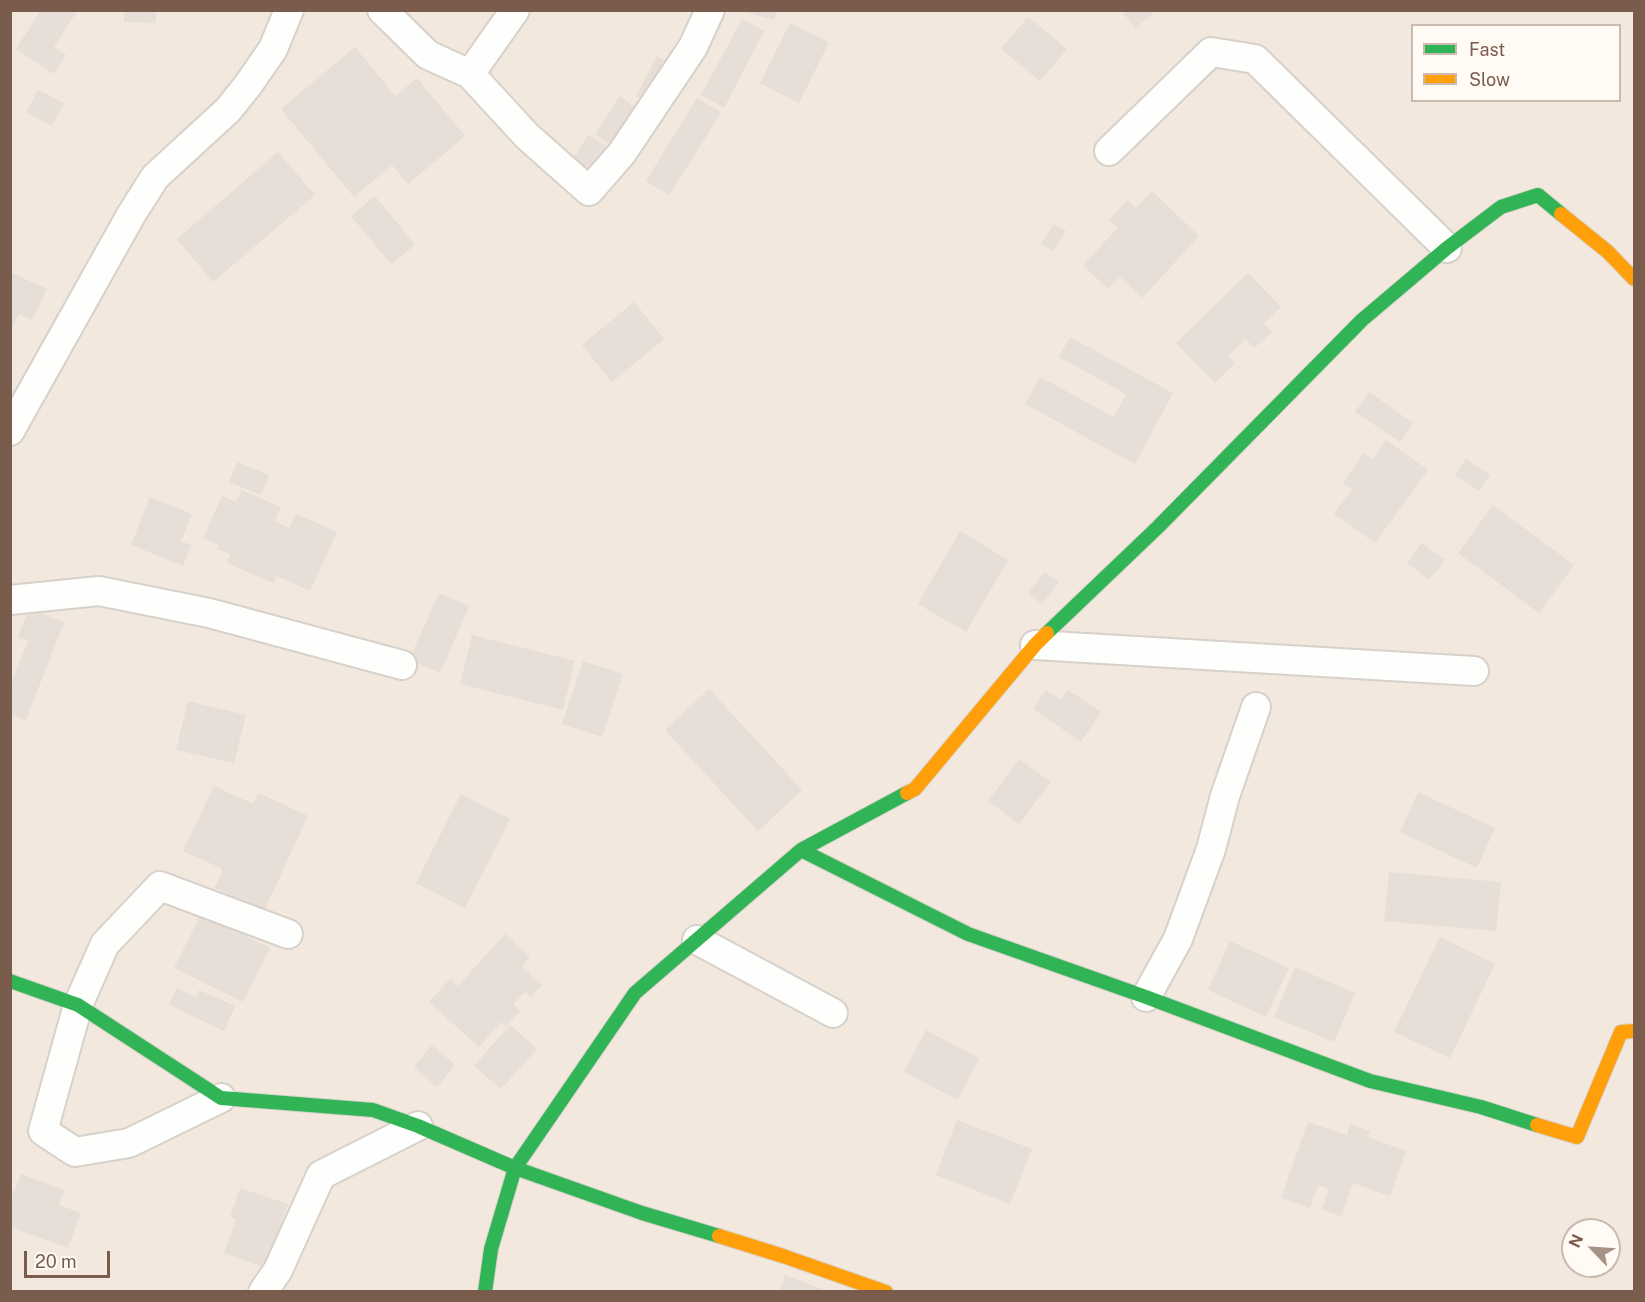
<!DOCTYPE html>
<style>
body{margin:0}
#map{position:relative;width:1645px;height:1302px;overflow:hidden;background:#f9f5f0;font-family:"Public Sans",sans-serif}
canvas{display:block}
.frame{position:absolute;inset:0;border:12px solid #7a5c4d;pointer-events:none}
.legend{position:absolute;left:1411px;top:24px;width:210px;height:78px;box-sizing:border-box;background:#fffaf3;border:2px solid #cabbb1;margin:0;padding:8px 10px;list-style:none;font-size:18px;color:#7a5c4d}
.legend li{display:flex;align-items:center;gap:12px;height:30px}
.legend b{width:30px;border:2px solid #cabbb1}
.north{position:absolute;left:1561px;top:1218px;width:60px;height:60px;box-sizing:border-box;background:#fffaf3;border:2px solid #cabbb1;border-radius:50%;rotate:295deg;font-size:16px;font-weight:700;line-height:24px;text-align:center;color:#7a5c4d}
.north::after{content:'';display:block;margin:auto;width:21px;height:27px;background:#a69286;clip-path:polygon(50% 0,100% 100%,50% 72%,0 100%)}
.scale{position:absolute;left:24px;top:1251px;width:86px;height:27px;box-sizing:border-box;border:3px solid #7a5c4d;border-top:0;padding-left:8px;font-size:18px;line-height:21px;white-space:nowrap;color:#7a5c4d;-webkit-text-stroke:4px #fffaf3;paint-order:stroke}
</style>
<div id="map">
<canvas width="1645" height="1302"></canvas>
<div class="frame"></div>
<ul class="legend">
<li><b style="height:8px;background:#30b455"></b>Fast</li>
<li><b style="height:8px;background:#ff9f0a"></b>Slow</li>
</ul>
<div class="north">N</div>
<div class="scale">20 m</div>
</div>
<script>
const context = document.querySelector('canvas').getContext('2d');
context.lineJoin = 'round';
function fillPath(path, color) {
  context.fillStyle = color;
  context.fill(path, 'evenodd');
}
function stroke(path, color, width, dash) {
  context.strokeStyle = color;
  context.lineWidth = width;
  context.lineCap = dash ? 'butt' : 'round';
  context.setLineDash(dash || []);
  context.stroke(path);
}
const residential = new Path2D(`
 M11,11H1634V1291H11ZM1412,26H1620V100H1412ZM1573,1230H1609V1266H1573Z`);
const building = new Path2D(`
 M41,10H78L54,47L66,55L54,74L16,49Z
 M125,10H157L156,23L124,22Z
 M738,10H777L774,20Z
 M1121,10H1157L1135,28Z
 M1028,17L1067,49L1040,81L1001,49Z
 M742,19L764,31L724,108L701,95Z
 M790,23L829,42L799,103L760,83Z
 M355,47L395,96L417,78L465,136L408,184L392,165L354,197L281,109Z
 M657,56L673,65L651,104L636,96Z
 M38,90L64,103L52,126L26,112Z
 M620,96L639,110L614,147L595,134Z
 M697,98L721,113L669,195L646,181Z
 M588,135L608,147L590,176L570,163Z
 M278,152L315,195L213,282L177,239Z
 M1152,191L1199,236L1142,298L1120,277L1108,289L1083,265L1118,228L1109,220L1127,200L1136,208Z
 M375,196L415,245L391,264L351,216Z
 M1054,224L1066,231L1053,251L1041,244Z
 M10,272L47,289L32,320L19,314L10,332Z
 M1248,273L1281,307L1264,323L1272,332L1254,348L1246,339L1228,356L1235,363L1215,383L1176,343Z
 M634,302L664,339L612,382L582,345Z
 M1070,337L1173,393L1135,464L1025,404L1040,377L1114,417L1126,394L1059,357Z
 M1369,392L1413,423L1400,442L1355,412Z
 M1386,440L1428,470L1375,543L1334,514L1352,489L1343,483L1364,453L1373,459Z
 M1466,459L1490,475L1479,491L1455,475Z
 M237,462L269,475L261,495L229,482Z
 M242,490L281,507L275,521L289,528L296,514L337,532L310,591L277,576L273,583L227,563L230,554L217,549L219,545L203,538L222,496L236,502Z
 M150,497L192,514L181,541L191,545L183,566L131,545Z
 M1493,505L1574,565L1539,613L1458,553Z
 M960,531L1008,560L966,632L918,604Z
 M1422,543L1445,560L1429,580L1407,563Z
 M1045,572L1059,582L1042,604L1028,593Z
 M439,593L469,606L440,673L409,660Z
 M29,609L64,622L26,720L10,714V686L28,641L18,637Z
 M472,635L575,661L563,710L460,684Z
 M583,661L623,674L602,737L562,724Z
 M709,689L802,790L758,831L665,730Z
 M1046,690L1061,700L1068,690L1101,712L1081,742L1033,709Z
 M188,701L246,715L234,763L176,750Z
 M1019,759L1051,782L1019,824L988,801Z
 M214,786L253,804L259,793L308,816L264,911L215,888L223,869L183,851Z
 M1418,792L1495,828L1477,868L1400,832Z
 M461,794L510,819L465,908L416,883Z
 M1389,872L1501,882L1496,931L1384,921Z
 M201,914L270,948L243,1002L174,968Z
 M505,934L530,957L522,967L542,985L531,997L525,992L513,1004L520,1011L506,1026L501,1022L479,1047L429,1002L450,979L458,986Z
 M1440,937L1495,964L1450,1058L1394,1032Z
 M1230,941L1289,968L1266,1017L1208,990Z
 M1295,967L1355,993L1334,1042L1274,1017Z
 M177,988L196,997L199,990L235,1006L224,1031L169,1005Z
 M510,1025L537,1049L501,1089L474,1066Z
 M926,1030L979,1058L958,1100L904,1072Z
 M432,1045L455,1065L437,1087L414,1067Z
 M957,1120L1032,1149L1010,1204L936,1175Z
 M1308,1122L1347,1135L1350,1124L1370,1131L1368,1137L1406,1151L1390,1196L1353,1183L1341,1216L1322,1210L1329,1189L1318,1185L1310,1208L1281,1198Z
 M21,1174L64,1190L59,1205L81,1213L68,1248L10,1227V1202Z
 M240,1188L288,1204L266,1268L224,1253L236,1219L230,1217Z
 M785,1275L827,1291V1292H779Z`);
const street = new Path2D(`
 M382,10L428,55L470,74L515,10
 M470,74L527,136L589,191L622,153L693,47L710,10
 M1109,151L1211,52L1255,59L1447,248
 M10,431L131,215L155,177L228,110L248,85L273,49L289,10
 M10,600L99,591L209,613L402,665
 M1035,645L1474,671
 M697,940L833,1013
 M1146,997L1178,939L1211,849L1225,796L1256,707
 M221,1098L129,1143L75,1152L43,1131L78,1005L105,944L160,886L288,934
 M263,1292L278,1270L321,1175L418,1126`);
const fast = new Path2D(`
 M1047,633L1158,527L1362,320L1447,248L1501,207L1538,195L1561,214
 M801,850L968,934L1146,997L1370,1081L1481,1107L1537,1125
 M10,981L78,1005L221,1098L373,1110L418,1126L515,1168L642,1213L719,1236
 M485,1292L491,1249L515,1168L635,993L801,850L907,793`);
const slow = new Path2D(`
 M1561,214L1608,252L1634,279
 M907,793L915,789L1035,645L1047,633
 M1537,1125L1577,1137L1621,1032L1634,1031
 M719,1236L783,1256L886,1292`);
fillPath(residential, '#f2e8de');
fillPath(building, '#e6ded7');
stroke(street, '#d7d1cb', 32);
stroke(fast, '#d9d2cb', 16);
stroke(slow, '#d9d2cb', 16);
stroke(street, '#fefefd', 28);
stroke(fast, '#30b455', 14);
stroke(slow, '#ff9f0a', 14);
</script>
